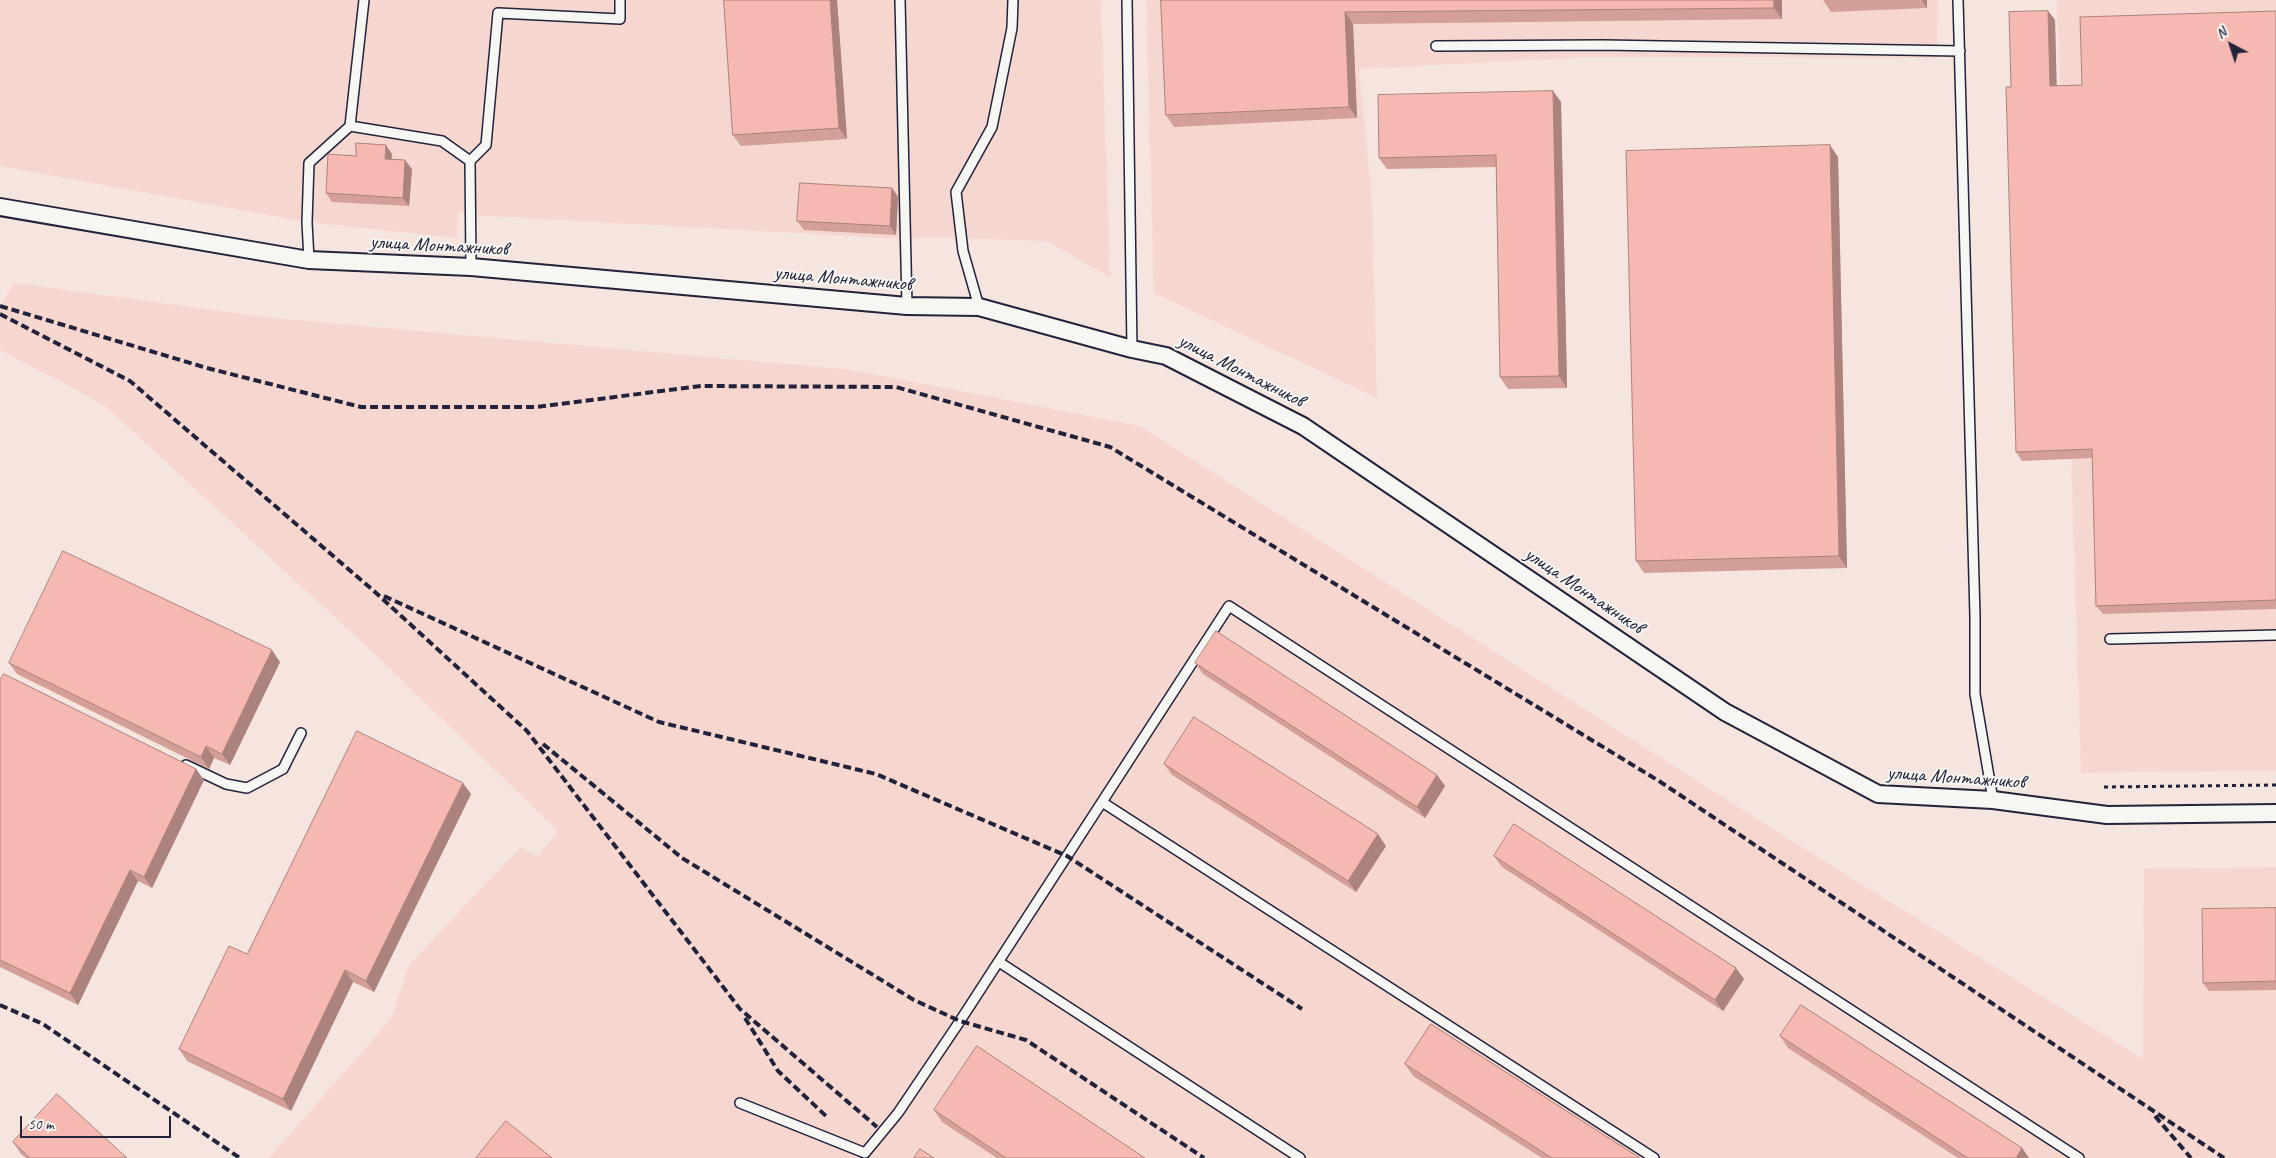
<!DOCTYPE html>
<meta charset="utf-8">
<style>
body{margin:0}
#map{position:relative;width:2276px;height:1158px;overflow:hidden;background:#f6e4de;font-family:Caveat,sans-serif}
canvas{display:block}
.north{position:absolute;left:2206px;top:20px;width:50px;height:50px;-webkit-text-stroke:4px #f6f6f2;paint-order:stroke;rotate:320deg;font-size:14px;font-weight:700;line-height:20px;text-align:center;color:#22223b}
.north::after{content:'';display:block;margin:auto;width:18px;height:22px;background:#22223b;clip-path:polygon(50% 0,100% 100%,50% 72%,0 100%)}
.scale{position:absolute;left:20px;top:1116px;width:151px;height:22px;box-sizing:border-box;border:2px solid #22223b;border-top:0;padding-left:6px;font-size:15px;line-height:18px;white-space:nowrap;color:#22223b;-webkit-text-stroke:4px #f6f6f2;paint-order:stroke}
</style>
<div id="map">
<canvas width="2276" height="1158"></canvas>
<div class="north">N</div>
<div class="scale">50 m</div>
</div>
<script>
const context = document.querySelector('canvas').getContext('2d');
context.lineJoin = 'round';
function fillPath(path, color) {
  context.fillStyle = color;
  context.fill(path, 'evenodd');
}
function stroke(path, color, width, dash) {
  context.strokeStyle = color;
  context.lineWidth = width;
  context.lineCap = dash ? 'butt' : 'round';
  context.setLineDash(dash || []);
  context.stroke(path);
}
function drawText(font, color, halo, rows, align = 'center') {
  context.font = font + ' Caveat,sans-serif';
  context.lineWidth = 4;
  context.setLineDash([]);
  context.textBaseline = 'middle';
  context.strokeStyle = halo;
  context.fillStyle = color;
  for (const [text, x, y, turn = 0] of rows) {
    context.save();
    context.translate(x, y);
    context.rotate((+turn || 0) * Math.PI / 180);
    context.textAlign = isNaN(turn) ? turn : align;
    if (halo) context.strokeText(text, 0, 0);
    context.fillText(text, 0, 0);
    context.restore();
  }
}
const built = new Path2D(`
 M0,0H1101L1110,277L1046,241L931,237L905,239L470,215L458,212L457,238L307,222L0,166Z
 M1146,0H1938L1937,58L1586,57L1359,69L1372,200L1377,398L1154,293Z
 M2057,0H2276V770L2081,773Z
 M15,283L263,317L852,370L1140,426L1768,826L2143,1059L2144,869L2276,867V1158H269L391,1019L409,965L521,847L537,857L558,831L377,656L103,404L0,350V306Z`);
const path = new Path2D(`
 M2104,787L2276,785`);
const lane = new Path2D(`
 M900,0L907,306
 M1127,0L1132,349
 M1958,0L1975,616V694L1993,800
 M1436,46L1603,45L1960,51
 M350,126L442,141L470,161
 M309,260L307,222L309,163L350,126L364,0
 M471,267L470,161L486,145L498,13L620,19V0
 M979,307L963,251L956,192L992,127L1012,28L1013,0
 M2110,639L2276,635
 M186,765L226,784L247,788L283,769L301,733
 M1102,802L1654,1158
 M999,962L1300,1158
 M740,1103L865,1153L898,1113L960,1021L1229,606L2079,1158`);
const street = new Path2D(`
 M0,207L309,260L471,267L907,306L979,307L1132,349L1166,356L1303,426L1725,712L1878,794L1993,800L2107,815L2276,813`);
const rail = new Path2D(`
 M0,306L207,368L361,407H536L701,386L896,387L1110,447L1659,781L2224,1158
 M0,314L130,381L375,592L527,731L740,1009L877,1127
 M384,596L659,722L876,774L1067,856L1302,1009
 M543,744L682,858L914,1000L960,1021L1026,1040L1204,1158
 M0,1005L43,1024L240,1158
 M745,1018L778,1071L826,1116
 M2155,1116L2191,1158`);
const wall = new Path2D(`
 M724,0H837L847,139L741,146L733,135Z
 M1161,0H1782V19L1353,24L1357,118L1174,127L1166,115Z
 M1823,0H1927V8L1831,12Z
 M2048,11L2055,20L2056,86L2082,85L2276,11V609L2103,614L2096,606L2092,458L2022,461L2016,452L2011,87Z
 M1553,91L1561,102L1567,388L1508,389L1500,377L1496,167L1387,169L1379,158Z
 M392,154L391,159L412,169L409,206L332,202L326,193L356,156Z
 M1838,157L1847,568L1644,573L1636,561Z
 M892,188L898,197L896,235L804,230L797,221Z
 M280,662L230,765L214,758L209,769L17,674L9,663Z
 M1195,663L1437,775L1445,786L1425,818L1203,674Z
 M0,680L196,769L204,780L152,888L138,881L78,1005L0,967Z
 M1164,764L1386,846L1356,892L1172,775Z
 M471,794L374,992L353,982L291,1111L187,1061L179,1049L247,954Z
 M1494,856L1744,979L1723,1011L1502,867Z
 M2276,908V990L2209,991L2203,983Z
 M1780,1036L2022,1148L2029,1158H1958L1788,1048Z
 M1405,1064L1640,1158H1542L1413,1076Z
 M934,1110L1145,1158H997L942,1122Z
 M13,1142L127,1158H26L21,1154Z`);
const shadedWall = new Path2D(`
 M830,0H837L847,139L839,128Z
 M1774,0H1782V19L1774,8Z
 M1922,0H1927V8Z
 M2048,11L2055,20L2057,95L2050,86Z
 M1345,12L1353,24L1357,118L1349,107Z
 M1553,91L1561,102L1567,388L1559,376Z
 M386,145L392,154L391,167L385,159Z
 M1830,145L1838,157L1847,568L1839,556Z
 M405,160L412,169L409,206L403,198Z
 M892,188L898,197L896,235L890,226Z
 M272,650L280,662L230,765L222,754Z
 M206,746L214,758L209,769L201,757Z
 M196,769L204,780L152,888L144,877Z
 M1437,775L1445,786L1425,818L1417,807Z
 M463,783L471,794L374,992L366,981Z
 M1378,834L1386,846L1356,892L1348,881Z
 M130,870L138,881L78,1005L70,993Z
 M1736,968L1744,979L1723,1011L1715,1000Z
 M345,970L353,982L291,1111L283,1099Z
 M2022,1148L2029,1158H2016Z`);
const building = new Path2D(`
 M724,0H830L839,128L733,135Z
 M1161,0H1774V8L1345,12L1349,107L1166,115Z
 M2048,11L2050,86L2082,85L2080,17L2276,11V600L2096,606L2092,449L2016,452L2006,87H2011L2009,12Z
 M1553,91L1559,376L1500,377L1496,155L1379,158L1378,95Z
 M356,143L386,145L385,159L405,160L403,198L326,193L328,154L356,156Z
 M1830,145L1839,556L1636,561L1626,151Z
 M800,183L892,188L890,226L797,221Z
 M63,551L272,650L222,754L206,746L201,757L9,663Z
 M1216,631L1437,775L1417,807L1195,663Z
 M4,674L196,769L144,877L130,870L70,993L0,960V680Z
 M1194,717L1378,834L1348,881L1164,764Z
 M357,731L463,783L366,981L345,970L283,1099L179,1049L229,946L247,954Z
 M1514,824L1736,968L1715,1000L1494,856Z
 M2276,908V981L2203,983L2202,909Z
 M1801,1005L2022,1148L2016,1158H1968L1780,1036Z
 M1431,1024L1640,1158H1552L1405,1064Z
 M977,1046L1145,1158H1006L934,1110Z
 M57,1094L127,1158H30L13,1142Z
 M506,1121L552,1158H476Z
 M920,1149L934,1158H914Z`);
const streetNames = [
 ["улица Монтажников",439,246,3],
 ["улица Монтажников",843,279,5],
 ["улица Монтажников",1241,371,27],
 ["улица Монтажников",1584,591,34],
 ["улица Монтажников",1956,778,4]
];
fillPath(built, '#f6d7d0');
stroke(lane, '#22223b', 12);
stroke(street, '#22223b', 20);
stroke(path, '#22223b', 3, [4, 4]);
stroke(lane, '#f6f6f2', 9);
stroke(street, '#f6f6f2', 16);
stroke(rail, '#22223b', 4, [8, 4]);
fillPath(wall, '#d39f98');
fillPath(shadedWall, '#ac827c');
fillPath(building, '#f5b9b1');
stroke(building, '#ac827c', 1);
drawText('20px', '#22223b', '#f6f6f2', streetNames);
</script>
